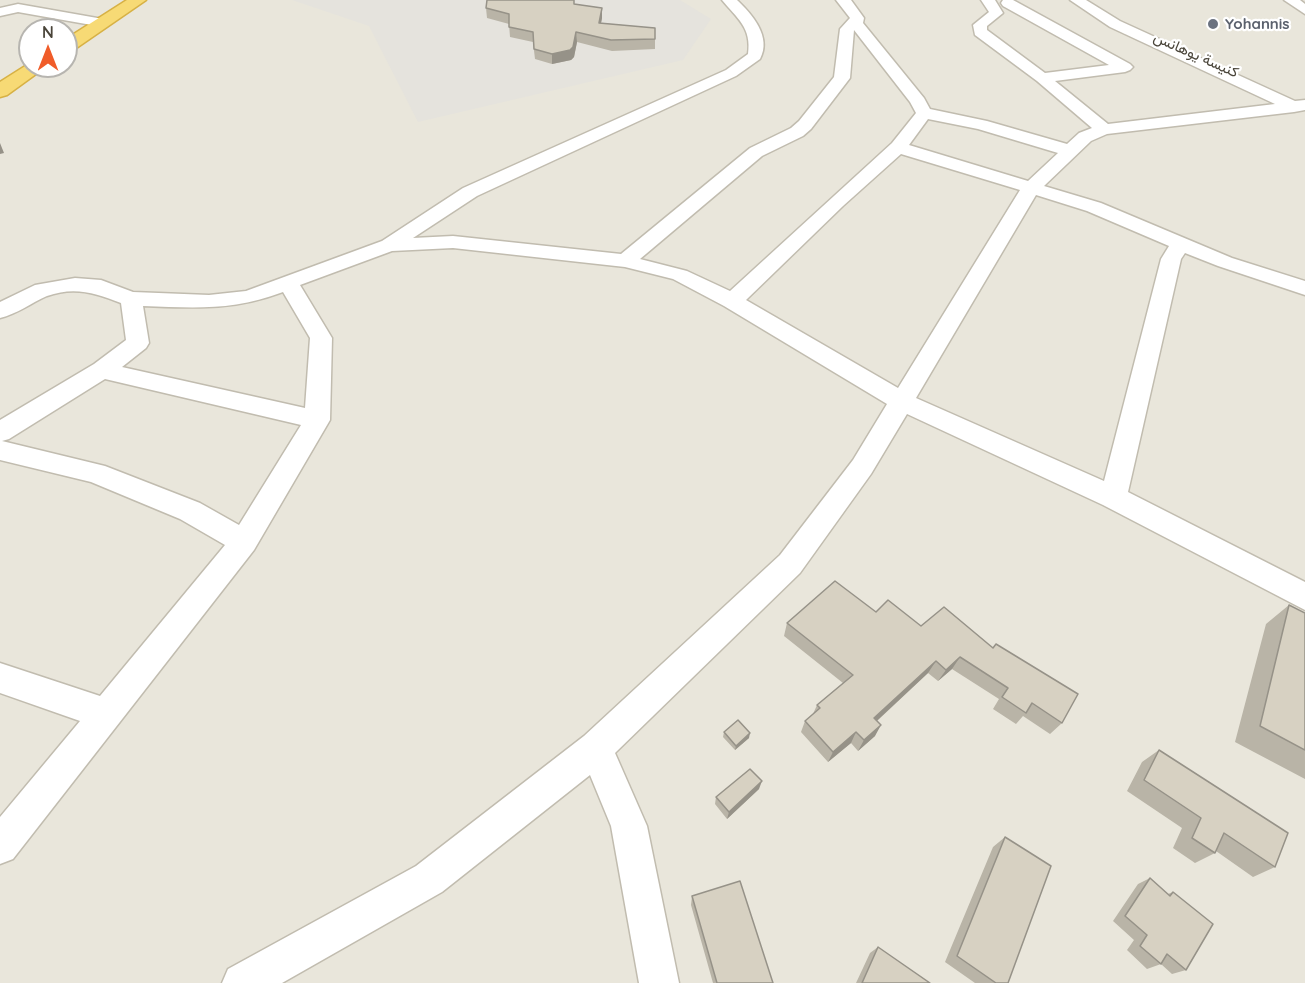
<!DOCTYPE html>
<meta charset="utf-8">
<style>
body{margin:0}
#map{position:relative;width:1305px;height:983px;overflow:hidden;background:#f5f4ec;font-family:Quicksand,sans-serif}
canvas{display:block}
.north{position:absolute;left:18px;top:18px;width:60px;height:60px;box-sizing:border-box;background:#fff;border:2px solid #b7b5b0;border-radius:50%;rotate:0deg;font-size:16px;font-weight:700;line-height:24px;text-align:center;color:#4a453a}
.north::after{content:'';display:block;margin:auto;width:21px;height:27px;background:#f05c29;clip-path:polygon(50% 0,100% 100%,50% 72%,0 100%)}
</style>
<div id="map">
<canvas width="1305" height="983"></canvas>
<div class="north">N</div>
</div>
<script>
const context = document.querySelector('canvas').getContext('2d');
context.lineJoin = 'round';
function fillPath(path, color) {
  context.fillStyle = color;
  context.fill(path, 'evenodd');
}
function stroke(path, color, width, dash) {
  context.strokeStyle = color;
  context.lineWidth = width;
  context.lineCap = dash ? 'butt' : 'round';
  context.setLineDash(dash || []);
  context.stroke(path);
}
function drawText(font, color, halo, rows, align = 'center') {
  context.font = font + ' Quicksand,Vazirmatn,sans-serif';
  context.lineWidth = 4.5;
  context.setLineDash([]);
  context.textBaseline = 'middle';
  context.strokeStyle = halo;
  context.fillStyle = color;
  for (const [text, x, y, turn = 0] of rows) {
    context.save();
    context.translate(x, y);
    context.rotate((+turn || 0) * Math.PI / 180);
    context.textAlign = isNaN(turn) ? turn : align;
    if (halo) context.strokeText(text, 0, 0);
    context.fillText(text, 0, 0);
    context.restore();
  }
}
const residential = new Path2D(`
 M0,0H1305V983H0ZM30,30H66V66H30Z`);
const industrial = new Path2D(`
 M292,0H680L711,19L683,60L418,122L369,26Z`);
const minor = new Path2D(`
 M722,0H737C752,14 772,37 760,59L736,76L477,196L413,238L453,236L621,254L750,148L791,128L799,121L834,77L840,29L850,18L836,0H851L864,18L863,23L924,98L930,109L987,121L1067,144L1079,133L1092,128L1037,81L975,35L973,25L989,12L981,0H995L1003,13L987,26V30L1045,73L1109,65L1003,6L1001,3L1003,0H1013L1130,64L1133,67L1130,70L1125,72L1055,81L1108,124L1275,104L1110,27L1070,0H1086L1120,21L1295,101L1305,100V110L1294,112L1107,134L1091,141L1044,186L1101,203L1232,258L1305,281V295L1218,266L1185,253L1181,259L1128,492L1305,582V610L1103,505L907,414L871,474L800,573L615,753L647,826L679,983H639L611,826L590,775L442,892L282,983H222L228,969L416,866L584,736L780,555L853,460L887,404L724,306L673,279L625,267L453,248L392,251L300,285L332,338L330,420L254,550L13,859L0,864V817L80,721L0,693V663L100,696L225,545L180,519L91,482L0,460V420L94,364L126,340L121,303C96,293 74,286 47,296C31,303 17,314 0,318V302L35,285L75,278L101,280L133,292L209,295L246,291L382,241L463,188L726,70L748,54C752,28 737,18 722,0ZM854,30L910,102L916,113L892,143L730,291L687,271L640,259L762,156L803,136L811,129L850,78ZM928,119L978,129L1058,153L1028,181L909,145ZM901,154L1020,190L898,388L746,300L843,206ZM1036,195L1087,211L1169,246L1161,259L1104,481L916,398ZM283,292L310,338L305,408L122,367L146,348L149,343L143,306C196,308 232,311 283,292ZM105,379L301,425L239,525L200,503L105,466L2,441L9,439Z
 M1284,0H1300L1305,4V14Z
 M18,4L103,19L110,23L103,27L18,12L0,16V8Z`);
const highway = new Path2D(`
 M127,0H146L72,51L66,52V39Z
 M30,63V66H47L7,95L0,97V82Z`);
const wall = new Path2D(`
 M574,4L602,8V18L601,23L655,28V49L612,51L577,42L574,57L571,60L552,64L535,59L533,42L510,37L509,24L487,18L486,8Z
 M1289,605L1305,613V779L1235,742L1266,624Z
 M876,612L921,626L1062,723L1050,734L1023,716L1016,724L993,709L999,699L952,669L938,681L928,673L877,721L875,736L858,751L851,743L828,762L801,732L805,721L813,714L817,705L843,683L784,636L787,623Z
 M724,732L749,738L735,750L723,737Z
 M1159,750L1275,867L1253,877L1216,851L1215,853L1195,863L1173,848L1182,828L1127,791L1142,762Z
 M759,789L727,819L715,804L716,797Z
 M1005,837L1008,983H975L945,962L993,847Z
 M1150,878L1168,894L1173,892L1186,970L1172,974L1161,964L1147,969L1127,950L1134,940L1113,921L1138,884Z
 M692,896L773,983H713L691,905Z
 M878,947L930,983H856L870,953Z`);
const shadedWall = new Path2D(`
 M602,8V18L599,33V23Z
 M576,32L577,42L574,57L571,60L552,64V54Z
 M0,143L4,153L0,154Z
 M960,657L952,669L938,681L946,670Z
 M936,661L928,673L868,729L874,718Z
 M881,725L875,736L858,751L864,740Z
 M856,732L851,743L828,762L833,752Z
 M750,733L749,738L735,750L736,746Z
 M762,781L759,789L727,819L729,812Z`);
const building = new Path2D(`
 M487,0H574V4L602,8L599,23L655,28V39L611,40L576,32L573,47L570,50L552,54L534,49L533,32L509,27V14L486,8Z
 M835,581L876,612L888,600L921,626L944,607L993,648L996,644L1078,694L1062,723L1032,703L1026,713L1002,697L1008,688L960,657L946,670L936,661L874,718L881,725L864,740L856,732L833,752L805,721L820,708L817,705L853,675L787,623Z
 M1289,605L1305,613V750L1260,726Z
 M738,720L750,733L736,746L724,732Z
 M1159,750L1288,833L1275,867L1224,833L1215,853L1192,838L1201,818L1144,780Z
 M750,769L762,781L729,812L716,797Z
 M1005,837L1051,866L1008,983H996L957,956Z
 M1150,878L1170,896L1173,892L1213,924L1186,970L1167,954L1161,964L1140,946L1147,935L1125,916Z
 M740,881L773,983H717L692,896Z
 M878,947L930,983H862Z`);
const markers = [
 [1213,24,6,"#6b7280"]
];
const farWorshipnames = [
 ["Yohannis",1225,24]
];
const farStreetnames = [
 ["كنيسة يوهانس",1196,55,24]
];
fillPath(residential, '#e9e6db');
fillPath(industrial, '#e5e3dd');
stroke(minor, '#c1bcaf', 3);
stroke(highway, '#d7b145', 3);
fillPath(minor, '#fff');
fillPath(highway, '#f7da75');
fillPath(wall, '#b9b4a7');
fillPath(shadedWall, '#969288');
fillPath(building, '#d7d1c2');
stroke(building, '#969288', 1.5);
for (const [x, y, r, color] of markers) {
  const dot = new Path2D();
  dot.arc(x, y, r, 0, 2 * Math.PI);
  context.fillStyle = color;
  context.fill(dot);
  stroke(dot, '#fff', 2);
}
drawText('bold 15px', '#5b616d', '#fff', farWorshipnames, 'left');
drawText('15px', '#4a453a', '#fff', farStreetnames);
</script>
